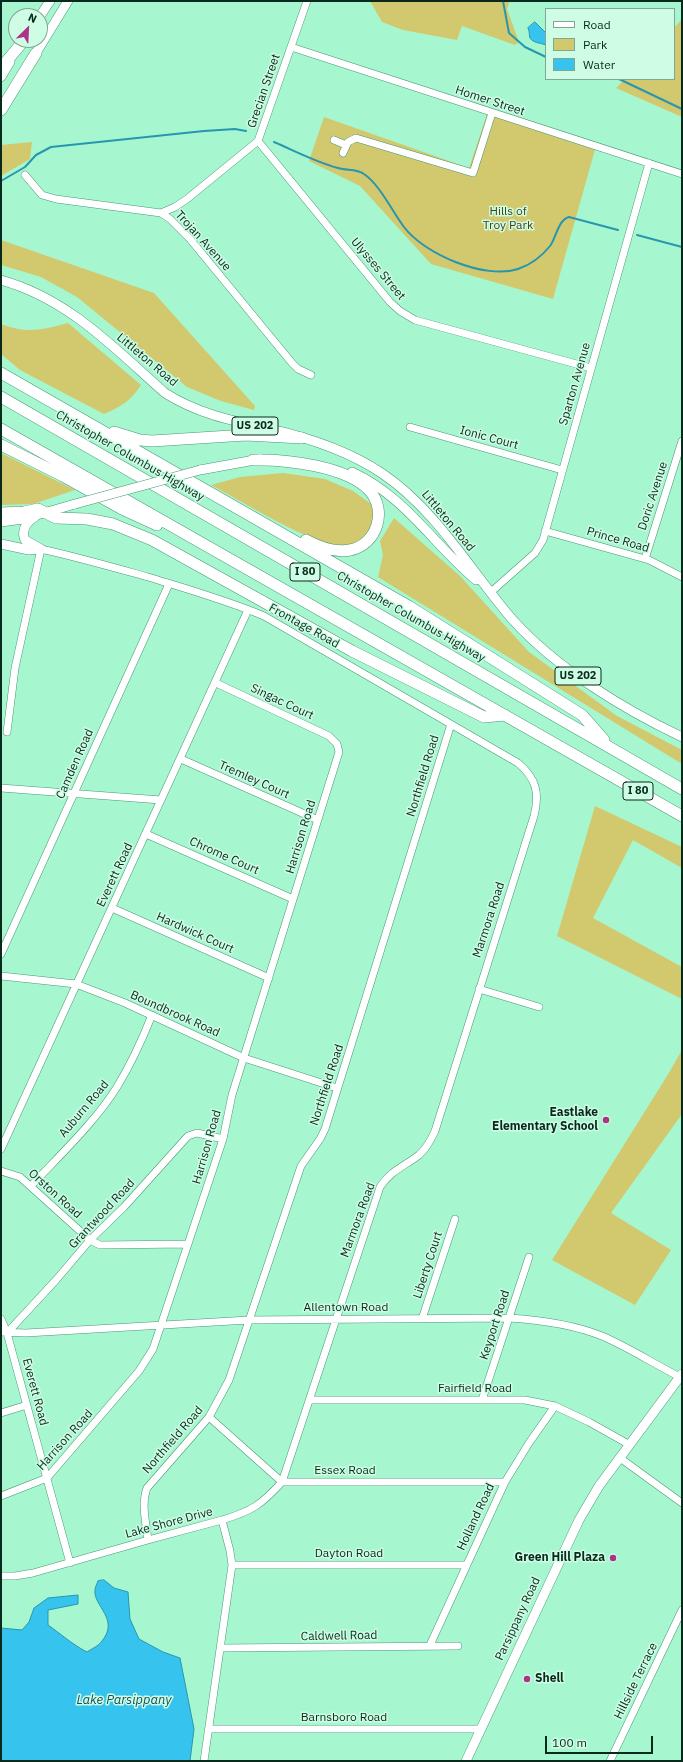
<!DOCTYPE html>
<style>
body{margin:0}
#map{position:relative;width:683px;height:1762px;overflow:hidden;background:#a6f7d0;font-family:"IBM Plex Sans",sans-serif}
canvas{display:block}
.frame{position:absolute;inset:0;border:2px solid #082a1c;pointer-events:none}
.legend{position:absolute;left:545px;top:8px;width:130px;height:72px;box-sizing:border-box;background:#cefce4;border:1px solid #7fa894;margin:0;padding:5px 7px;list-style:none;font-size:12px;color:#082a1c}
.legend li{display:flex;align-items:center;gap:8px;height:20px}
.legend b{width:20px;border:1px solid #7fa894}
.north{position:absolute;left:8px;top:8px;width:40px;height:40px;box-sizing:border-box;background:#cefce4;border:1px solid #7fa894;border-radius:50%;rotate:24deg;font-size:11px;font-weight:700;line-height:16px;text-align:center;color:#082a1c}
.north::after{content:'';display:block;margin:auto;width:14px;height:18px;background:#ac3387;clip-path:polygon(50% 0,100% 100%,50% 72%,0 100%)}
.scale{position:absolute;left:545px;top:1736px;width:108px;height:18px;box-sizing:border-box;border:2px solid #082a1c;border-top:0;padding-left:5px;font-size:12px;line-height:14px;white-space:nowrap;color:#082a1c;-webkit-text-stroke:3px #cefce4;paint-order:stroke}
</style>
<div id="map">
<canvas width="683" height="1762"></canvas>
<div class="frame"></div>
<ul class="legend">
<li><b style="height:5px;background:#fff"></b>Road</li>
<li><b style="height:11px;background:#d2c86e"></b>Park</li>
<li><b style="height:11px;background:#36c4ee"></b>Water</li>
</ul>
<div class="north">N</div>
<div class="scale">100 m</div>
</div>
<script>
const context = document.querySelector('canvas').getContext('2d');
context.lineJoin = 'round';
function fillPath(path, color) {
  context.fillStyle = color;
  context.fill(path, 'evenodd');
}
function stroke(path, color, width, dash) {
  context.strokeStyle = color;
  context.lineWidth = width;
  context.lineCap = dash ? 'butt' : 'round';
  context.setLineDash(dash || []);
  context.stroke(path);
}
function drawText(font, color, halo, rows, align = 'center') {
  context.font = font + ' "IBM Plex Sans",sans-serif';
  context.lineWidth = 3;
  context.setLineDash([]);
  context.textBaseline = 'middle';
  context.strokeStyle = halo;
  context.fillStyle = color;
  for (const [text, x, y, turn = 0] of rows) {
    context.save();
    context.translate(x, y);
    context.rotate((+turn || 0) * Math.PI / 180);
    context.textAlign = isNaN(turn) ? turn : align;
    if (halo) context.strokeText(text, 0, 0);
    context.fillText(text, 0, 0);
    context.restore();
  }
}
const green = new Path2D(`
 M370,1H510L507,9L519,42L515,45L462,26L457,40L403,30L382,22Z
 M682,19V117L616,88L625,79H674V28Z
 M488,111L596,146L553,299L431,264L360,186L309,161L324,117L469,168Z
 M32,142L30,159L1,176V145Z
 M1,240L154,293L255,406L254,410L221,401L187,387L77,297L41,277L1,265Z
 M68,323L141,385C131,401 120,407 104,414L20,370L1,354V324C27,334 42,330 68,323Z
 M1,453L75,490L33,504L1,505Z
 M283,473L325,479L353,491L374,506C375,526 368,546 344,547C317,548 238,499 211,485L240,477Z
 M394,518L460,576L529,652L617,716L682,750V764L378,577L383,555L380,541Z
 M595,806L682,847V868L633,840L593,918L682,967V999L557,936Z
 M682,1050V1114L611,1213L671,1250L635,1305L552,1260L667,1076Z`);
const water = new Path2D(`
 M535,22L546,33V45C541,43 533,43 530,38C529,36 530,32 528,28Z
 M104,1580L114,1588L128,1592L130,1619L139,1639L163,1652L180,1658L194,1729L190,1761H1V1628L22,1630L29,1622L34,1608L48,1598L78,1595V1604L48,1610V1625C61,1634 73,1645 87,1652C91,1649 99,1646 102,1641C120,1619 93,1606 95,1590C95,1587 97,1584 98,1581Z`);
const stream = new Path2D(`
 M503,1L509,33L525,47L546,57
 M619,79L682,109
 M274,142C295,151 316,162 338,168C347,171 356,168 364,174C380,185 392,211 404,227C424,254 485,280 518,269C530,265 542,256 550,246C556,238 558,220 569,217L618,230
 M1,181L25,167L36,155L51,147L204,131L235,129L246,131
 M637,235L682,247`);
const minor = new Path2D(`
 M291,47L682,174
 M334,140L346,145
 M258,141L390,302L400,311L415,320L591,368
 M343,153L348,142L356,138L473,173L492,113
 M25,175L42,195L56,199L161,213L170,219L190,239L292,363L298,369L311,375
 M161,213L175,207L187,199L258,141L307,1
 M410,427L562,470
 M545,531L649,560L682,577
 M645,559L682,441
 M491,592L535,553L543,540L649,163
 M7,732L15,668L41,549C77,557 112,567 148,577C187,589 226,600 264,616L518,763C536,778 540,793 534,816L435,1131C431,1140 427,1148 419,1155C405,1166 390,1171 380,1187L282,1482C261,1505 252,1511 222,1520
 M181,759L318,820
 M1,788L161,800
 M146,834L293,899
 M112,908L269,978
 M1,954L169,584
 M1,976L76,984L125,1003L244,1058L337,1088
 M479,989L539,1007
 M1,1149L248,610
 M1,1171L20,1177L90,1240L100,1245L188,1244
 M31,1186C59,1156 96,1121 117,1087C131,1064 142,1040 152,1015
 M1,1319L7,1333L70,1563
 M422,1319L455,1219
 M1,1332L26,1333L249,1320L509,1318C541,1320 572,1324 602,1336C628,1347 654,1364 680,1377
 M7,1333L56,1280L90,1240L124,1207L188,1136L197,1133L223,1139
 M310,1400H525L555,1406L589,1422L630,1445
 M482,1400L529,1257
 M1,1413L27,1405
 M209,1417L282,1482H505
 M620,1458L682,1503
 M1,1496L47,1478L139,1371L153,1349L223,1139L232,1095L339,752L337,744L329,736L216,683
 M148,1540C146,1523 141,1504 147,1488L209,1417L229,1380L301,1166L320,1139L325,1129L451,724
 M232,1565H466
 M1,1576H15L33,1573L148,1540L222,1520L230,1551L232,1565L204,1761
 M430,1645L505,1482L529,1443L555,1406
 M220,1648L458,1646
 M209,1729H480
 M610,1761L682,1610`);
const major = new Path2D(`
 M40,16L50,1
 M36,53L68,1
 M1,77L10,62
 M1,280C69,299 114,348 165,393C198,414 233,421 270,429C310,438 349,451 383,474C437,511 470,570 512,619C556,668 623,709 682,737
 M200,470L260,459
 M352,472C405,496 433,544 476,580
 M35,517C26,522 21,531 25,540L41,549
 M1,522L23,519L75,504
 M1,544L29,550L39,549
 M466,1761L579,1520L599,1486L682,1374`);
const highway = new Path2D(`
 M1,68L21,44
 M1,110L36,53
 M1,373L410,607L582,715L604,740
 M1,397L682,789
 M1,429L682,816
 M114,432L140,440L152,441L246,435L302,438
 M1,445L63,476L122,509L157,525
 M253,460C285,459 346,466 369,490C388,510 377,545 350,550C335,553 319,547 306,540
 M1,513L24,512L38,509L56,518L87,519L113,524L152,540L352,651L484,717L505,715`);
const majorBridge = new Path2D(`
 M75,504L200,470`);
const markers = [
 [606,1120,4,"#ac3387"],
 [613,1558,4,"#ac3387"],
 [527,1679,4,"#ac3387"]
];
const shields = [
 [255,426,46],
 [305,572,30],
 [578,676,46],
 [638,791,30]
];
const shieldNames = [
 ["US 202",255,426],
 ["I 80",305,572],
 ["US 202",578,676],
 ["I 80",638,791]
];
const streetNames = [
 ["Grecian Street",264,91,-71],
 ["Homer Street",490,101,18],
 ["Trojan Avenue",203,241,48],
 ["Ulysses Street",378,269,50],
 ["Littleton Road",147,360,40],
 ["Sparton Avenue",575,384,-74],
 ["Ionic Court",489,438,15],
 ["Christopher Columbus Highway",130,456,30],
 ["Doric Avenue",653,496,-72],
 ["Littleton Road",448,521,50],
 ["Prince Road",618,540,16],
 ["Christopher Columbus Highway",411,617,30],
 ["Frontage Road",304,626,29],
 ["Singac Court",282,702,25],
 ["Camden Road",75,764,-66],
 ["Northfield Road",423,776,-73],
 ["Tremley Court",254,780,24],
 ["Harrison Road",301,837,-73],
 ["Chrome Court",224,856,24],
 ["Everett Road",115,875,-65],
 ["Marmora Road",489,920,-72],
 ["Hardwick Court",195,933,24],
 ["Boundbrook Road",175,1014,24],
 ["Northfield Road",327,1085,-72],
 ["Auburn Road",84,1109,-50],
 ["Harrison Road",207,1147,-74],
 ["Orston Road",55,1194,42],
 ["Grantwood Road",102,1214,-47],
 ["Marmora Road",358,1220,-70],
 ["Liberty Court",428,1265,-72],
 ["Allentown Road",346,1308],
 ["Keyport Road",495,1325,-72],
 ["Fairfield Road",475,1389],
 ["Everett Road",35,1392,75],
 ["Harrison Road",65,1440,-48],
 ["Northfield Road",173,1440,-49],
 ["Essex Road",345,1471],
 ["Holland Road",476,1517,-65],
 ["Lake Shore Drive",169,1523,-15],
 ["Dayton Road",349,1554],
 ["Parsippany Road",518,1619,-65],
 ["Caldwell Road",339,1636,-1],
 ["Hillside Terrace",636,1681,-64],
 ["Barnsboro Road",344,1718]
];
const parkNames = [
 ["Hills of",508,212],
 ["Troy Park",508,226]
];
const poiNames = [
 ["Eastlake",598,1113],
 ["Elementary School",598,1127],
 ["Green Hill Plaza",605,1558],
 ["Shell",535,1679,"left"]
];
const waterNames = [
 ["Lake Parsippany",124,1700]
];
fillPath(green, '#d2c86e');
fillPath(water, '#36c4ee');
stroke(water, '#2896af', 1);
stroke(stream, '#2896af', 2);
stroke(minor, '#499875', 8);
stroke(major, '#499875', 10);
stroke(highway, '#499875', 12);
stroke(minor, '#fff', 7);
stroke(major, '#fff', 9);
stroke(highway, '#fff', 11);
stroke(majorBridge, '#499875', 10, []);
stroke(majorBridge, '#fff', 9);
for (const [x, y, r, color] of markers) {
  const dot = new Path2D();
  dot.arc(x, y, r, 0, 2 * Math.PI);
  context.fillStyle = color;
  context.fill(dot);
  stroke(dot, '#cefce4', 1.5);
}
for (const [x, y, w] of shields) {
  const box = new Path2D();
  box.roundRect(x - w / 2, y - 9, w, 18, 3);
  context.fillStyle = '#cefce4';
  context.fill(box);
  stroke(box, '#082a1c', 1);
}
drawText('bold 11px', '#082a1c', null, shieldNames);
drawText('12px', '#082a1c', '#cefce4', streetNames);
drawText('12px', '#474215', '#cefce4', parkNames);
drawText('bold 12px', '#082a1c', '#cefce4', poiNames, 'right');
drawText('italic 13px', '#144d5e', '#cefce4', waterNames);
</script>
